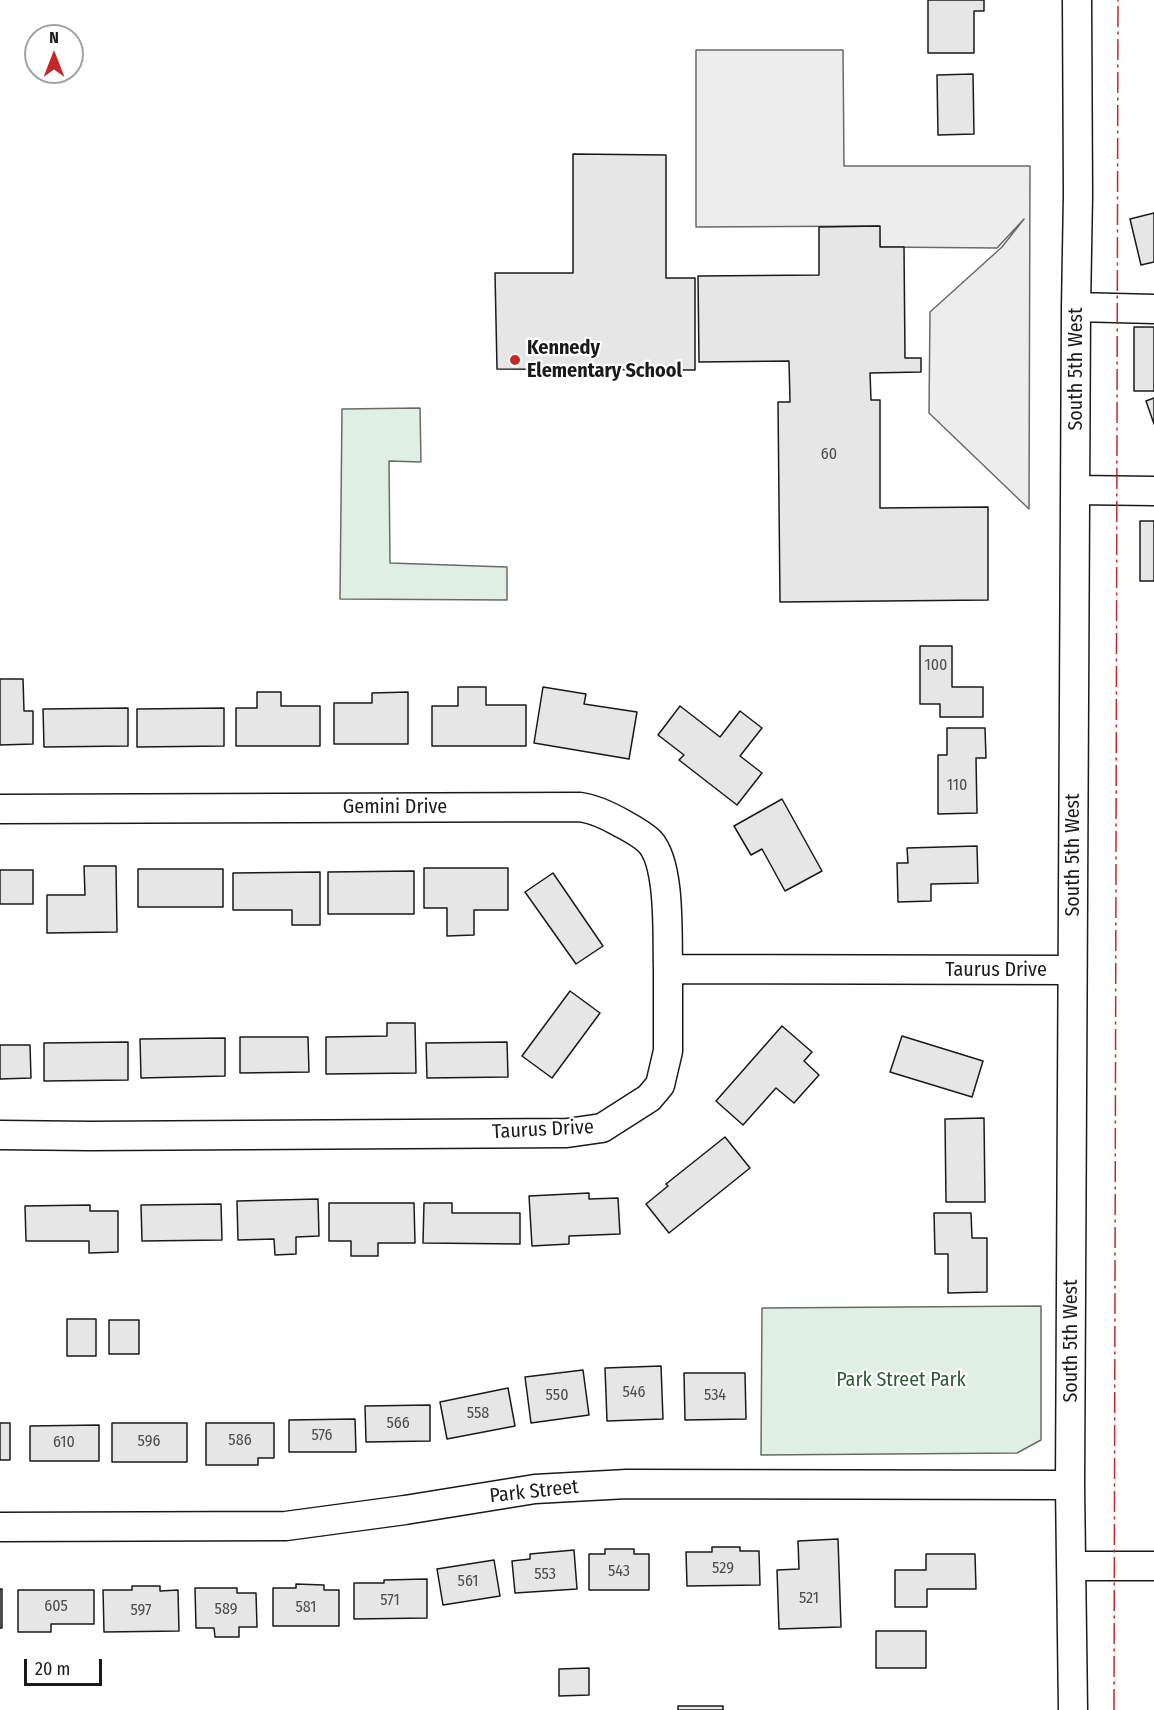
<!DOCTYPE html>
<style>
body{margin:0}
#map{position:relative;width:1154px;height:1710px;overflow:hidden;background:#fff;font-family:"Fira Sans Condensed",sans-serif}
canvas{display:block}
.north{position:absolute;left:24px;top:24px;width:60px;height:60px;box-sizing:border-box;background:#fff;border:2px solid #a3a3a3;border-radius:50%;rotate:0deg;font-size:16px;font-weight:700;line-height:24px;text-align:center;color:#1a1a1a}
.north::after{content:'';display:block;margin:auto;width:21px;height:27px;background:#c62828;clip-path:polygon(50% 0,100% 100%,50% 72%,0 100%)}
.scale{position:absolute;left:24px;top:1659px;width:78px;height:27px;box-sizing:border-box;border:3px solid #1a1a1a;border-top:0;padding-left:8px;font-size:18px;line-height:21px;white-space:nowrap;color:#1a1a1a;-webkit-text-stroke:4px #fff;paint-order:stroke}
</style>
<div id="map">
<canvas width="1154" height="1710"></canvas>
<div class="north">N</div>
<div class="scale">20 m</div>
</div>
<script>
const context = document.querySelector('canvas').getContext('2d');
context.lineJoin = 'round';
function fillPath(path, color) {
  context.fillStyle = color;
  context.fill(path, 'evenodd');
}
function stroke(path, color, width, dash) {
  context.strokeStyle = color;
  context.lineWidth = width;
  context.lineCap = dash ? 'butt' : 'round';
  context.setLineDash(dash || []);
  context.stroke(path);
}
function drawText(font, color, halo, rows, align = 'center') {
  context.font = font + ' "Fira Sans Condensed",sans-serif';
  context.lineWidth = 4.5;
  context.setLineDash([]);
  context.textBaseline = 'middle';
  context.strokeStyle = halo;
  context.fillStyle = color;
  for (const [text, x, y, turn = 0] of rows) {
    context.save();
    context.translate(x, y);
    context.rotate((+turn || 0) * Math.PI / 180);
    context.textAlign = isNaN(turn) ? turn : align;
    if (halo) context.strokeText(text, 0, 0);
    context.fillText(text, 0, 0);
    context.restore();
  }
}
const green = new Path2D(`
 M420,408L421,462L389,461L390,563L507,567V600L340,599L342,409Z
 M1041,1306V1440L1017,1453L761,1455L762,1308Z`);
const parking = new Path2D(`
 M696,50H843L844,166H1030L1029,509L929,413L930,312L1002,247L1024,219L997,248L880,247L879,226L696,227Z`);
const building = new Path2D(`
 M928,0H984V11H974V53H928Z
 M973,74L974,134L938,135L937,75Z
 M573,154L666,155V278H695V370L497,369L495,273H573Z
 M1154,213V262L1141,265L1130,219Z
 M880,226V247H904L905,358H921V372L870,373L871,400H880V508L988,507V600L780,602L778,402H790L789,361L699,362L698,276L819,275V227Z
 M1134,327H1154V391H1134Z
 M1154,398V424L1146,401Z
 M1140,521H1154V581H1140Z
 M920,646H952V687H983V717H940V704H920Z
 M0,679H23L24,711H33V744L0,745Z
 M458,687H486V705H526V746H432V706H458Z
 M543,687L586,694L584,704L637,712L629,759L534,743Z
 M257,692H281V706H320V746H236V708H257Z
 M408,692V744H334V703H372V693Z
 M680,706L720,737L740,711L762,728L740,756L762,773L737,805L679,760L684,755L658,735Z
 M128,708V746L44,747L43,709Z
 M224,708V746L137,747V709Z
 M947,728H985L986,758H976L977,813L938,814V755H947Z
 M782,799L822,871L785,891L762,849L751,855L734,826Z
 M977,846L978,883L931,884V901L898,902L897,863H908L907,848Z
 M84,866H116L117,932L47,933V895H85Z
 M424,868H508V910H474V935L447,936V908H424Z
 M138,869H223V907H138Z
 M0,870H33V904H0Z
 M414,871V914H328V872Z
 M320,872V925H292V910H233V873Z
 M553,873L603,946L576,964L525,892Z
 M570,991L600,1013L552,1078L522,1056Z
 M387,1023H415L416,1073L326,1074V1037L387,1036Z
 M782,1026L812,1052L804,1061L819,1075L794,1103L776,1088L743,1125L716,1101Z
 M902,1036L983,1061L972,1097L890,1072Z
 M240,1037H308L309,1072L240,1073Z
 M225,1038V1076L141,1078L140,1039Z
 M128,1042V1080L44,1081V1043Z
 M507,1042L508,1077L427,1078L426,1043Z
 M0,1045H30L31,1078L0,1079Z
 M984,1118L985,1202H946L945,1119Z
 M725,1137L750,1168L669,1233L646,1204L668,1186L666,1184Z
 M589,1193V1199L618,1198L620,1234L569,1236V1244L532,1246L529,1196Z
 M318,1199L319,1236L296,1237V1254L275,1255L274,1239L238,1240L237,1201Z
 M329,1203H414L415,1243H378V1256H351V1241H329Z
 M424,1203H452V1213H520V1244L423,1243Z
 M221,1204L222,1240L142,1241L141,1205Z
 M90,1205V1211H118V1252L89,1253V1241H26L25,1206Z
 M934,1213H971L972,1238H987V1292L948,1293V1254H935Z
 M67,1319H96V1356H67Z
 M109,1320H139V1354H109Z
 M661,1366L663,1419L607,1421L605,1368Z
 M583,1370L589,1415L531,1423L525,1377Z
 M684,1373H745L746,1419L685,1420Z
 M508,1388L515,1426L447,1439L440,1402Z
 M430,1405V1441L366,1442L365,1406Z
 M355,1419L356,1452H289V1420Z
 M0,1423H10V1460H0Z
 M112,1423H187V1462H112Z
 M206,1423H274V1458H258V1465H206Z
 M99,1425V1461H30V1426Z
 M838,1539L841,1627L779,1629L777,1570L799,1569L798,1541Z
 M712,1547H740V1551H759L760,1585L687,1586L686,1552H712Z
 M605,1549H634V1554H649V1590H589V1554H605Z
 M574,1550L577,1589L515,1593L512,1561L530,1559V1554Z
 M926,1554H975L976,1589H927V1607H895V1570H926Z
 M494,1560L500,1596L443,1605L437,1569Z
 M427,1579V1618L354,1619V1583H384V1580Z
 M296,1584L324,1585V1590H339V1626H273V1588H296Z
 M132,1586H160V1591L178,1590L179,1631L104,1632L103,1590H132Z
 M195,1588H237V1593H256L257,1627H239V1637H215L214,1628H196Z
 M0,1589H2V1628H0Z
 M18,1590H94V1624H51V1632H18Z
 M876,1631H926V1668H876Z
 M589,1668V1695L559,1696V1669Z
 M678,1706H723V1710H678Z`);
const minor = new Path2D(`
 M1076,307L1154,309
 M1076,490L1154,491
 M0,809L580,807C595,809 609,816 623,824C632,829 642,834 650,842C671,865 667,937 668,969
 M0,1135L90,1136L567,1133L602,1128L649,1098L660,1085L668,1051V969L1072,970
 M0,1527L286,1526L405,1510L535,1489L627,1484L1070,1485
 M1072,1566H1154
 M1073,1710L1070,1485L1076,307L1078,195L1077,0`);
const power = new Path2D(`
 M1114,1710L1118,0`);
const markers = [
 [515,360,6,"#c62828"]
];
const numberNames = [
 ["60",829,455],
 ["100",936,666],
 ["110",957,786],
 ["546",634,1393],
 ["550",557,1396],
 ["534",715,1396],
 ["558",478,1414],
 ["566",398,1424],
 ["576",322,1436],
 ["586",240,1441],
 ["596",149,1442],
 ["610",64,1443],
 ["529",723,1569],
 ["543",619,1572],
 ["553",545,1575],
 ["561",468,1582],
 ["521",809,1599],
 ["571",390,1601],
 ["605",56,1607],
 ["581",306,1608],
 ["589",226,1610],
 ["597",141,1611]
];
const poiNames = [
 ["Kennedy",527,348],
 ["Elementary School",527,371]
];
const streetNames = [
 ["South 5th West",1076,369,-90],
 ["Gemini Drive",395,807],
 ["South 5th West",1073,855,-90],
 ["Taurus Drive",996,970],
 ["Taurus Drive",543,1130,-3],
 ["South 5th West",1071,1341,-90],
 ["Park Street",534,1492,-6]
];
const parkNames = [
 ["Park Street Park",901,1380]
];
fillPath(green, '#e0efe3');
stroke(green, '#6a6a6a', 1.5);
fillPath(parking, '#ededed');
stroke(parking, '#6a6a6a', 1.5);
fillPath(building, '#e6e6e6');
stroke(building, '#1a1a1a', 1.5);
stroke(minor, '#1a1a1a', 31);
stroke(minor, '#fff', 28);
stroke(power, '#c62828', 1.5, [21, 4.5, 3, 4.5]);
for (const [x, y, r, color] of markers) {
  const dot = new Path2D();
  dot.arc(x, y, r, 0, 2 * Math.PI);
  context.fillStyle = color;
  context.fill(dot);
  stroke(dot, '#fff', 2);
}
drawText('16px', '#4d4d4d', null, numberNames);
drawText('bold 20px', '#1a1a1a', '#fff', poiNames, 'left');
drawText('20px', '#1a1a1a', '#fff', streetNames);
drawText('20px', '#2b5a34', '#fff', parkNames);
</script>
